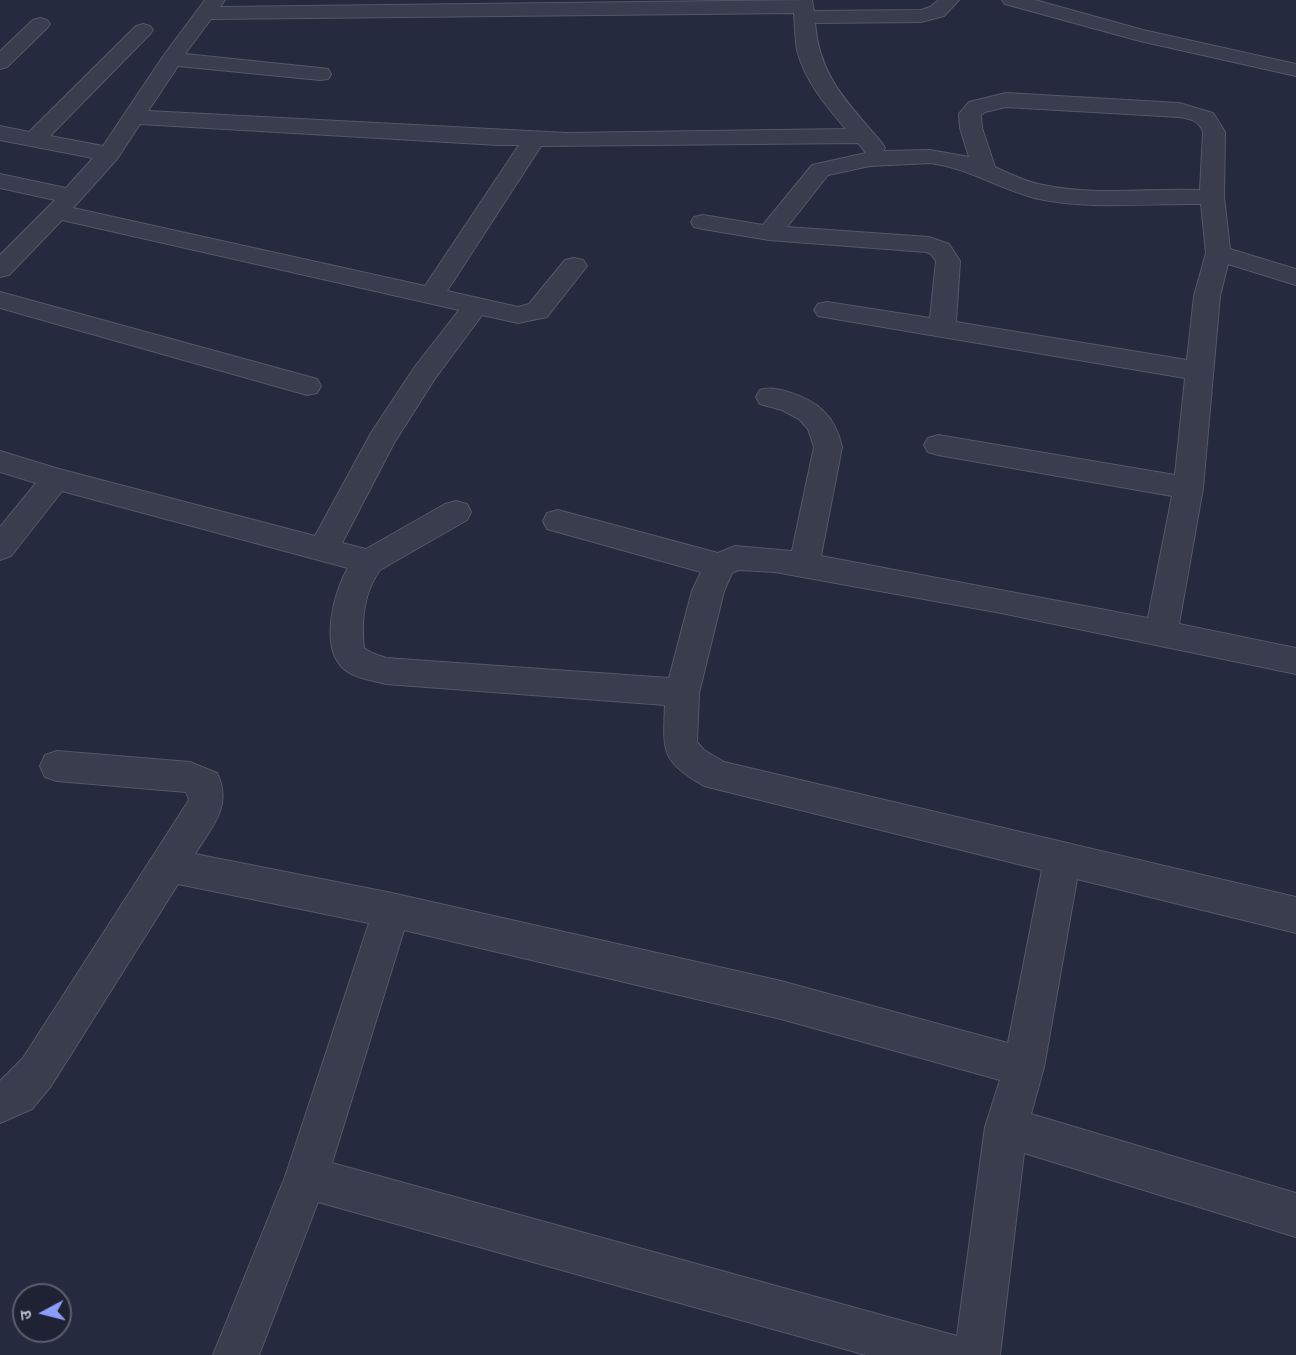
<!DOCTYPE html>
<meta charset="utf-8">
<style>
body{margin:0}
#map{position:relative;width:1296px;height:1355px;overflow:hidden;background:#252a3e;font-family:"Fira Sans","Noto Sans Devanagari",sans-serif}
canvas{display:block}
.north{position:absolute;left:12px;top:1283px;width:60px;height:60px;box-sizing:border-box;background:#1e2233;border:2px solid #5a5e6f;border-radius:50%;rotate:263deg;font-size:16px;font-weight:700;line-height:24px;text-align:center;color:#b5b8c9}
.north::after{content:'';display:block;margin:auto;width:21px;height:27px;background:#8c9df7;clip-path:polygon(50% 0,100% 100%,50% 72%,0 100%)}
</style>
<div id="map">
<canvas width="1296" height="1355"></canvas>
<div class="north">उ</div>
</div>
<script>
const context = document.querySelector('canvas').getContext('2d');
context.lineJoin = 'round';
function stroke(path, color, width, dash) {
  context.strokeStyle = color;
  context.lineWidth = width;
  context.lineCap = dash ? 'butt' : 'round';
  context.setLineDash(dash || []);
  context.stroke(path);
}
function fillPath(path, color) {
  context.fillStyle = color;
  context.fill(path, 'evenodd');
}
const minor = new Path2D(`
 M205,0H225L220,7L812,0L814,11L921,10L930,7L939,0H959L944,16L921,22L815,23C819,77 849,104 882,143L885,148L883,151L930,150L969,157L960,128L959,114L969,102L1006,93L1179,103L1213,113L1225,132L1224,197L1230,249L1296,269V285L1228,264L1220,296L1203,488L1179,624L1296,648V674L1001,613L775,572L738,570L732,573L724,591L699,693L697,742L704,750L724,762L1296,897V933L1077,879L1044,1067L1031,1114L1296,1193V1237L1024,1153L1000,1355H866L318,1202L259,1355H213L285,1177L369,923L178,884L51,1086L32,1109L0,1123V1081L23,1058L189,800L186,792L57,781L45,777L40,766L45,755L57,751L190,762L217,773C233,806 212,826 195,854L392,893L781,981L1008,1043L1042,870L704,786C661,760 663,753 665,705L386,684C372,680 352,678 342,667C320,645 334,591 348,568L62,491L11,556L0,560V527L36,483L0,472V451L59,469L315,536L371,433L414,368L459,310L62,220L9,275L0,277V255L55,200L0,188V174L66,188L93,158L0,140V126L29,132L136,26L143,24L150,26L153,30L150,34L50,136L103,146L164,55ZM794,13C795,25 795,38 797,50C805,81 826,106 846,129L567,133L148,111L178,66L320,80L328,79L331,74L328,69L320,68L185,54L211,19ZM1006,107L1179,117C1191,119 1199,120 1203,132L1200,190C1149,188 1093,196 1043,185C1026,182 1010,174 995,167L982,128L981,115L985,112ZM140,124L498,145H519L425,286L73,208L117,159ZM858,143L866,153L812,165L763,225L703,215L694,217L691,222L694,227L703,229L769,240L926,252L931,254L936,261L930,318L827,302L818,304L814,310L818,316L1185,378L1175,475L938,435L928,438L924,445L928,452L938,455L1172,496L1148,618L821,556L842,447C835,416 818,401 788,392C778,389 771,387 760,390L756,397L760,404L782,410L799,419L808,429L814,447L792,551L735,546L718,553L558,510L547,513L543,521L547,529L701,572L692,591L669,678L386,658L372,653L364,648C361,621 364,592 380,570L467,520L471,512L467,504L456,501L445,504L366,549L342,543L394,443L434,380L482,315L518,323L547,317L587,266L583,260L574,258L565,260L529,304L518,307L447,291L541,146ZM930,163C969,168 1001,190 1039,199C1091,210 1148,203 1201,204L1206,253L1194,296L1187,360L956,322L960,261L949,244L929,237L787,227L828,175L870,166ZM404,930L781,1019L1000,1080L985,1127L957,1336L332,1163Z
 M1002,0H1035L1143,30L1296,64V76L1140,41L1005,4Z
 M40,18L47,20L50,24L47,28L7,67L0,69V51L33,20Z
 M0,292L317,379L321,386L317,393L307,395L0,308Z`);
stroke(minor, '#545869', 2);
fillPath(minor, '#393d4e');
</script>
